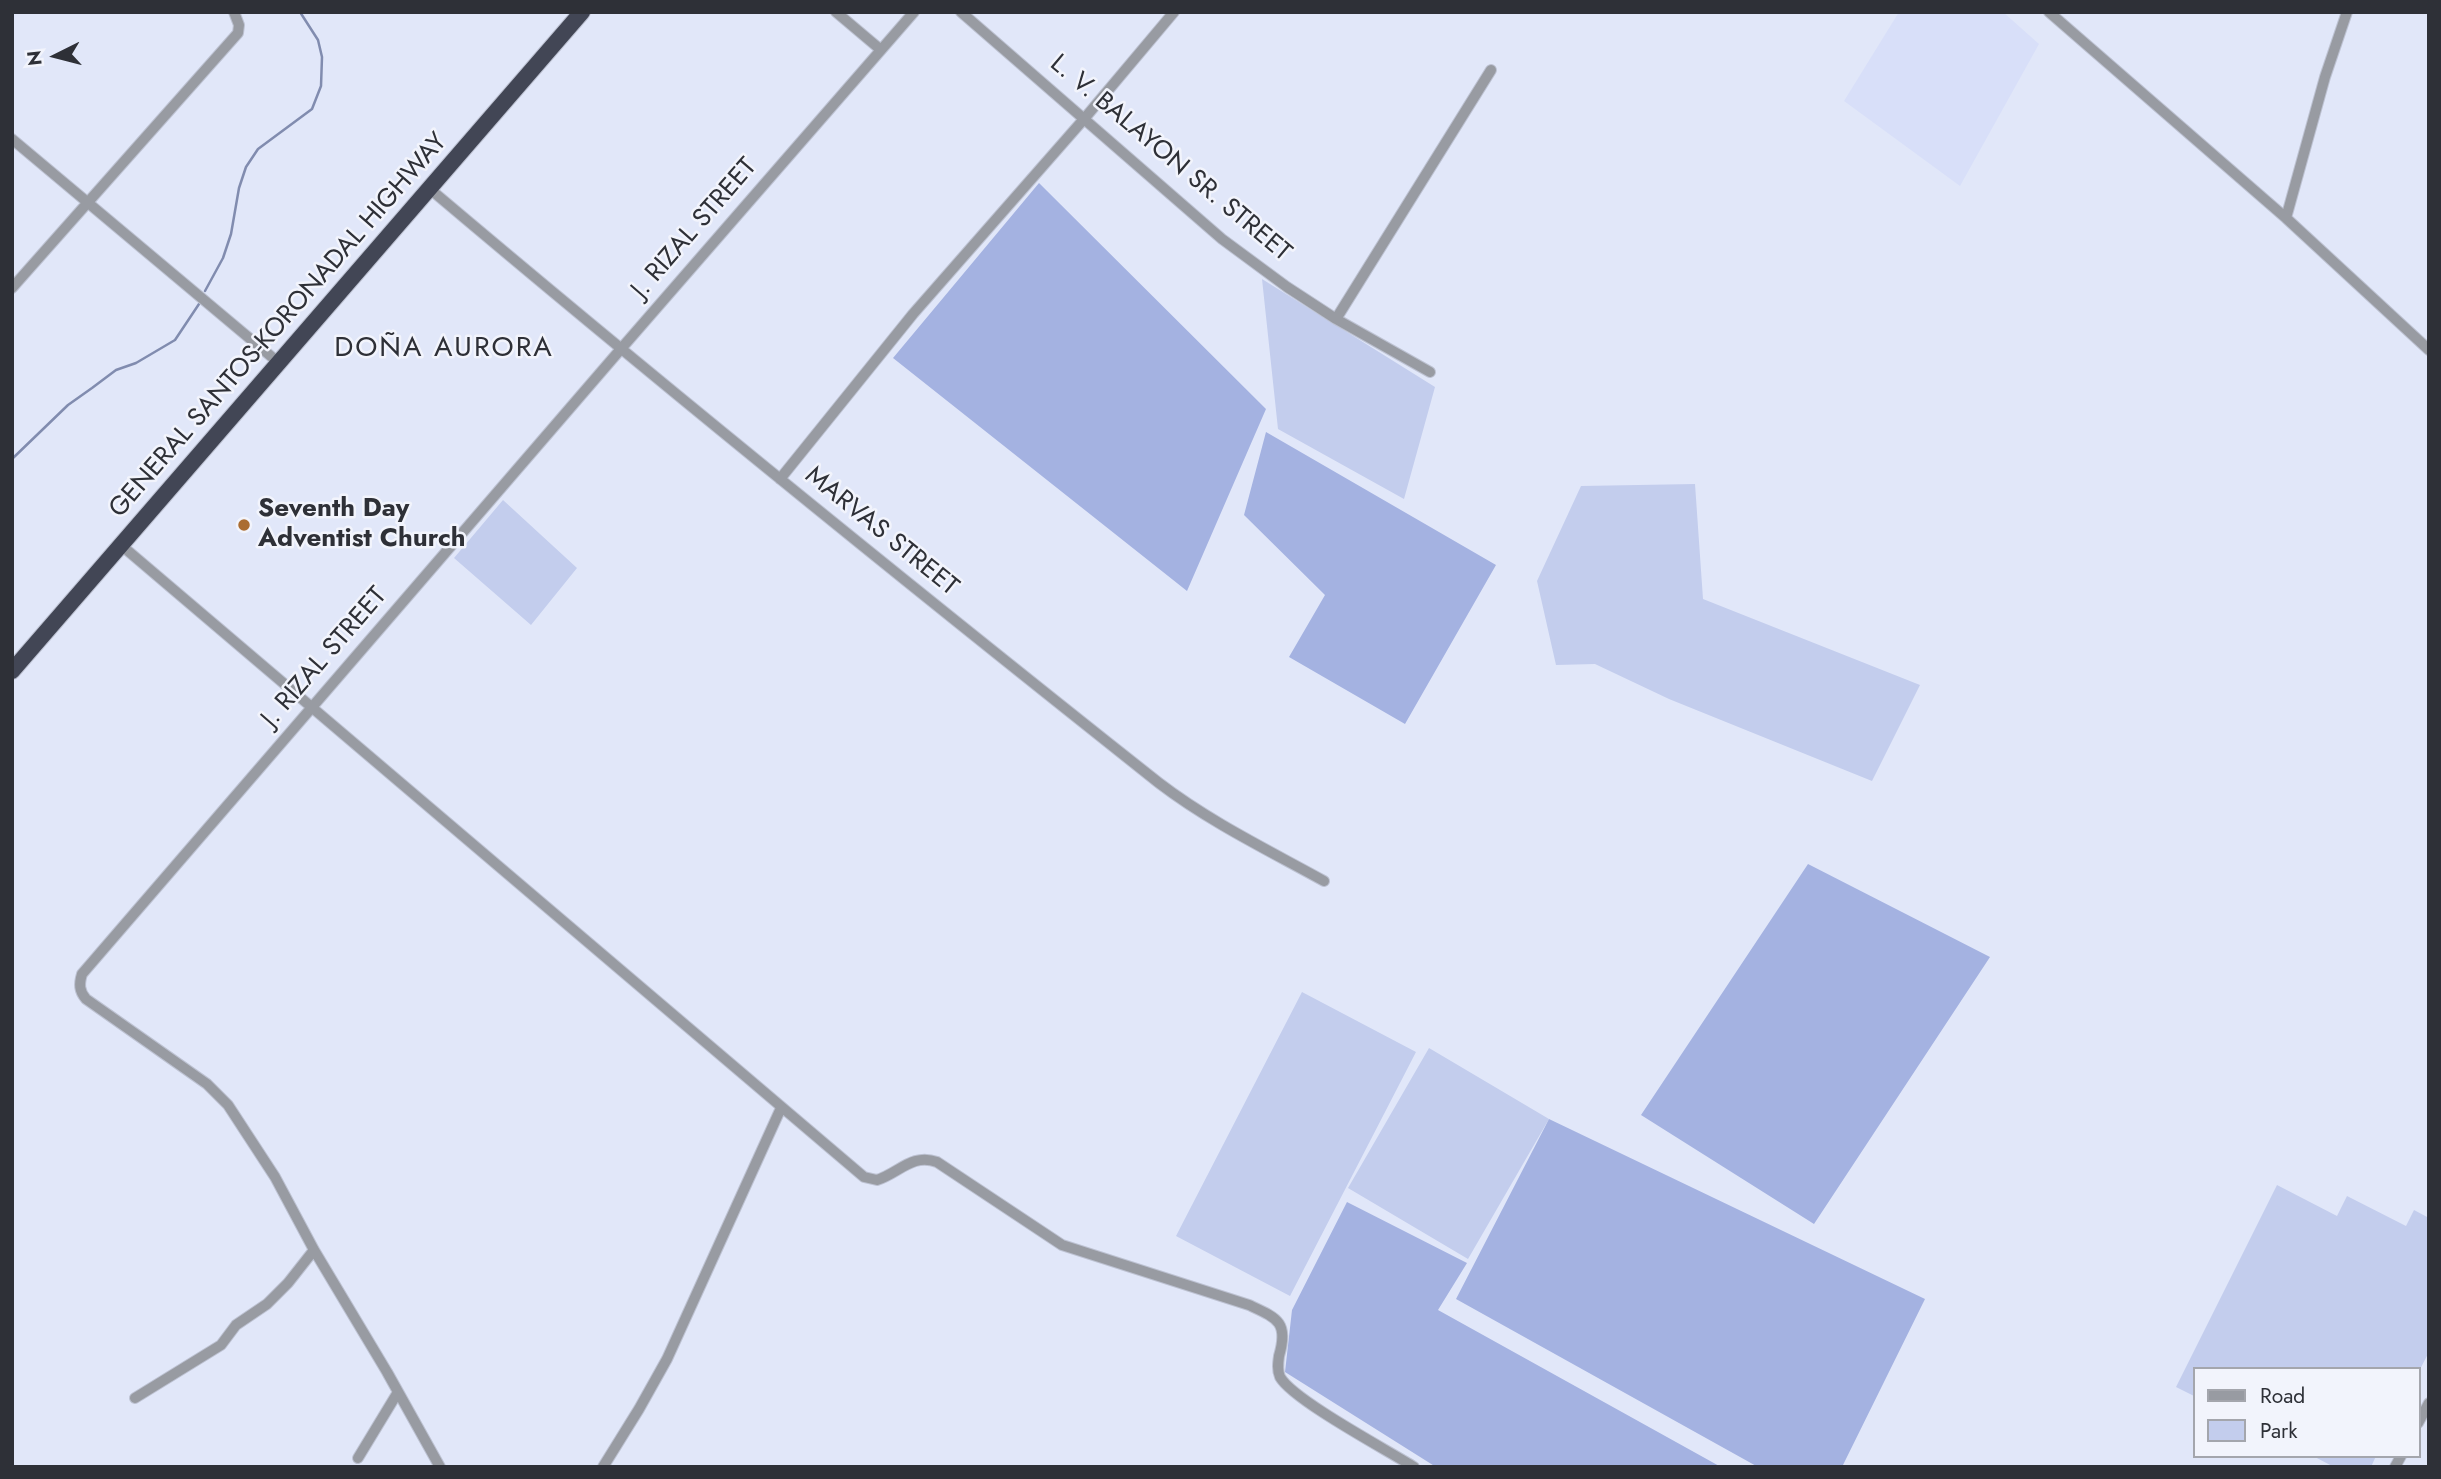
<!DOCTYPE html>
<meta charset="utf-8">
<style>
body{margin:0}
#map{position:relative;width:2441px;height:1479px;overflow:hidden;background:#e1e7f9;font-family:Jost,sans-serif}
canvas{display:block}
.frame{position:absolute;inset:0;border:14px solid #2e3037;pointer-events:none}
.legend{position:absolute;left:2193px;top:1367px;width:228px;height:91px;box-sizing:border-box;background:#f2f4fc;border:2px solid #a4a6ad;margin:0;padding:9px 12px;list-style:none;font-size:21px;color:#2e3037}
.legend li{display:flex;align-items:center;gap:14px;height:35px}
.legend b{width:35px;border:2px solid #a4a6ad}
.north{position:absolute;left:21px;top:21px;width:70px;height:70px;-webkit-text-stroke:5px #f2f4fc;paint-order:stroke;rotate:264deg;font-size:19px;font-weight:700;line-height:28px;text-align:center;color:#2e3037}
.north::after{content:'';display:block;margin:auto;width:24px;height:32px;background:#2e3037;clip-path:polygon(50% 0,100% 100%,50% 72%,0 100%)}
</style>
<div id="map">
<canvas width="2441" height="1479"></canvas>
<div class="frame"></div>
<ul class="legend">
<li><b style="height:9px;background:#989ba2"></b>Road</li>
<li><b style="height:19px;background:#c3cded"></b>Park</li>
</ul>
<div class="north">N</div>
</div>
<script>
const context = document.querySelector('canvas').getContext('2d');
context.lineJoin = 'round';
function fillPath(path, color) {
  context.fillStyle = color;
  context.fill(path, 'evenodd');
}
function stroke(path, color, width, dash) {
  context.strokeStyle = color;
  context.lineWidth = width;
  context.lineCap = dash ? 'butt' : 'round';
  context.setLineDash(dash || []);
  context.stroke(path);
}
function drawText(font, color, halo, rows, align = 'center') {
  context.font = font + ' Jost,sans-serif';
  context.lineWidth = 5;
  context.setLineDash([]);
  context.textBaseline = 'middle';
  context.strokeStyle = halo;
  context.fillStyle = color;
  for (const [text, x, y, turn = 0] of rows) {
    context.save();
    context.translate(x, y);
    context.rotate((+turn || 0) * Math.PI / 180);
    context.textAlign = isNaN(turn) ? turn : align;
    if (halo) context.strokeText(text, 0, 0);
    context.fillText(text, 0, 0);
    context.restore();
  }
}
const built = new Path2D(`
 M1899,12H2003L2039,44L1960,186L1844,101Z`);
const green = new Path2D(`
 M1262,279L1435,387L1404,499L1278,429Z
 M1695,484L1703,599L1920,685L1872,781L1669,699L1595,664L1556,665L1537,581L1581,486Z
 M503,500L577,568L531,625L454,558Z
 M1302,992L1416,1052L1290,1296L1176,1236Z
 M1429,1048L1549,1119L1468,1259L1348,1188Z
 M2277,1185L2337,1216L2347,1196L2406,1226L2414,1210L2429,1218V1352L2418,1373V1369H2194V1396L2176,1387Z
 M2313,1456H2376L2371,1467H2334Z`);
const forest = new Path2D(`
 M1039,183L1266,409L1187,591L893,358Z
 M1266,432L1496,565L1405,724L1289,657L1325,595L1244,515Z
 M1808,864L1990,957L1814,1224L1641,1115Z
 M1549,1119L1925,1299L1842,1467H1758L1456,1299Z
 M1347,1202L1467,1263L1438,1310L1721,1467H1436L1285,1372L1292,1310Z`);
const stream = new Path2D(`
 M205,291L223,258L231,234L239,188L246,167L258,149L312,109L321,86L322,57L318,40L300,12
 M12,459L68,405L92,388L116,370L136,363L175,340L199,304`);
const minor = new Path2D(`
 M836,12L881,50
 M961,12L1222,239L1287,287L1336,319L1430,372
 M2049,12L2286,218L2429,350
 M12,139L279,363
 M430,189C669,391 913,588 1159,783C1210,822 1268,850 1324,881
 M2286,218L2325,77L2347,12
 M12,288L238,33L239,25L234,12
 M1336,319L1491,70
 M780,479L913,314L1084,119L1174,12
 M121,545L864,1177L877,1180C899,1173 912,1153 937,1162L1062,1245L1249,1305C1277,1318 1289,1322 1279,1356C1278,1363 1277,1370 1280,1377C1293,1400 1387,1450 1414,1467
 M135,1398L221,1345L236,1325L267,1304L288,1283L314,1250
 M2418,1423L2429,1403
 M358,1458L398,1392
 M440,1467L387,1372L314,1250L275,1177L228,1105L207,1084L86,999C79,991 79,984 82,974L620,350L914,12
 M603,1467L639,1409L667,1359L781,1108
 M2395,1467L2401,1456`);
const highway = new Path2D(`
 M12,671L582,12`);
const markers = [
 [244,525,7,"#aa6c31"]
];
const streetNames = [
 ["L. V. BALAYON SR. STREET",1170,159,40],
 ["J. RIZAL STREET",695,229,-49],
 ["GENERAL SANTOS-KORONADAL HIGHWAY",279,326,-49],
 ["MARVAS STREET",881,532,39],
 ["J. RIZAL STREET",325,658,-49]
];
const poiNames = [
 ["Seventh Day",258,510],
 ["Adventist Church",258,540]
];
const neighbourhoodNames = [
 ["DOÑA AURORA",444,349]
];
fillPath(built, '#d8dff9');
fillPath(green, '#c3cded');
fillPath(forest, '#a4b2e1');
stroke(stream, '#818caf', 2.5);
stroke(minor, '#bdc2d2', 12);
stroke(highway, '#bdc2d2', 18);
stroke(minor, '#989ba2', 10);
stroke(highway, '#424655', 16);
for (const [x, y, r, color] of markers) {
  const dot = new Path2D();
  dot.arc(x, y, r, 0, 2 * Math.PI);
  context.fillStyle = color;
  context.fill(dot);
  stroke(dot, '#f2f4fc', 2.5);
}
drawText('26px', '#2e3037', '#f2f4fc', streetNames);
drawText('bold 26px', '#2e3037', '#f2f4fc', poiNames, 'left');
context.letterSpacing = '2px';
drawText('28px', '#2e3037', '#f2f4fc', neighbourhoodNames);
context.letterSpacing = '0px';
</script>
